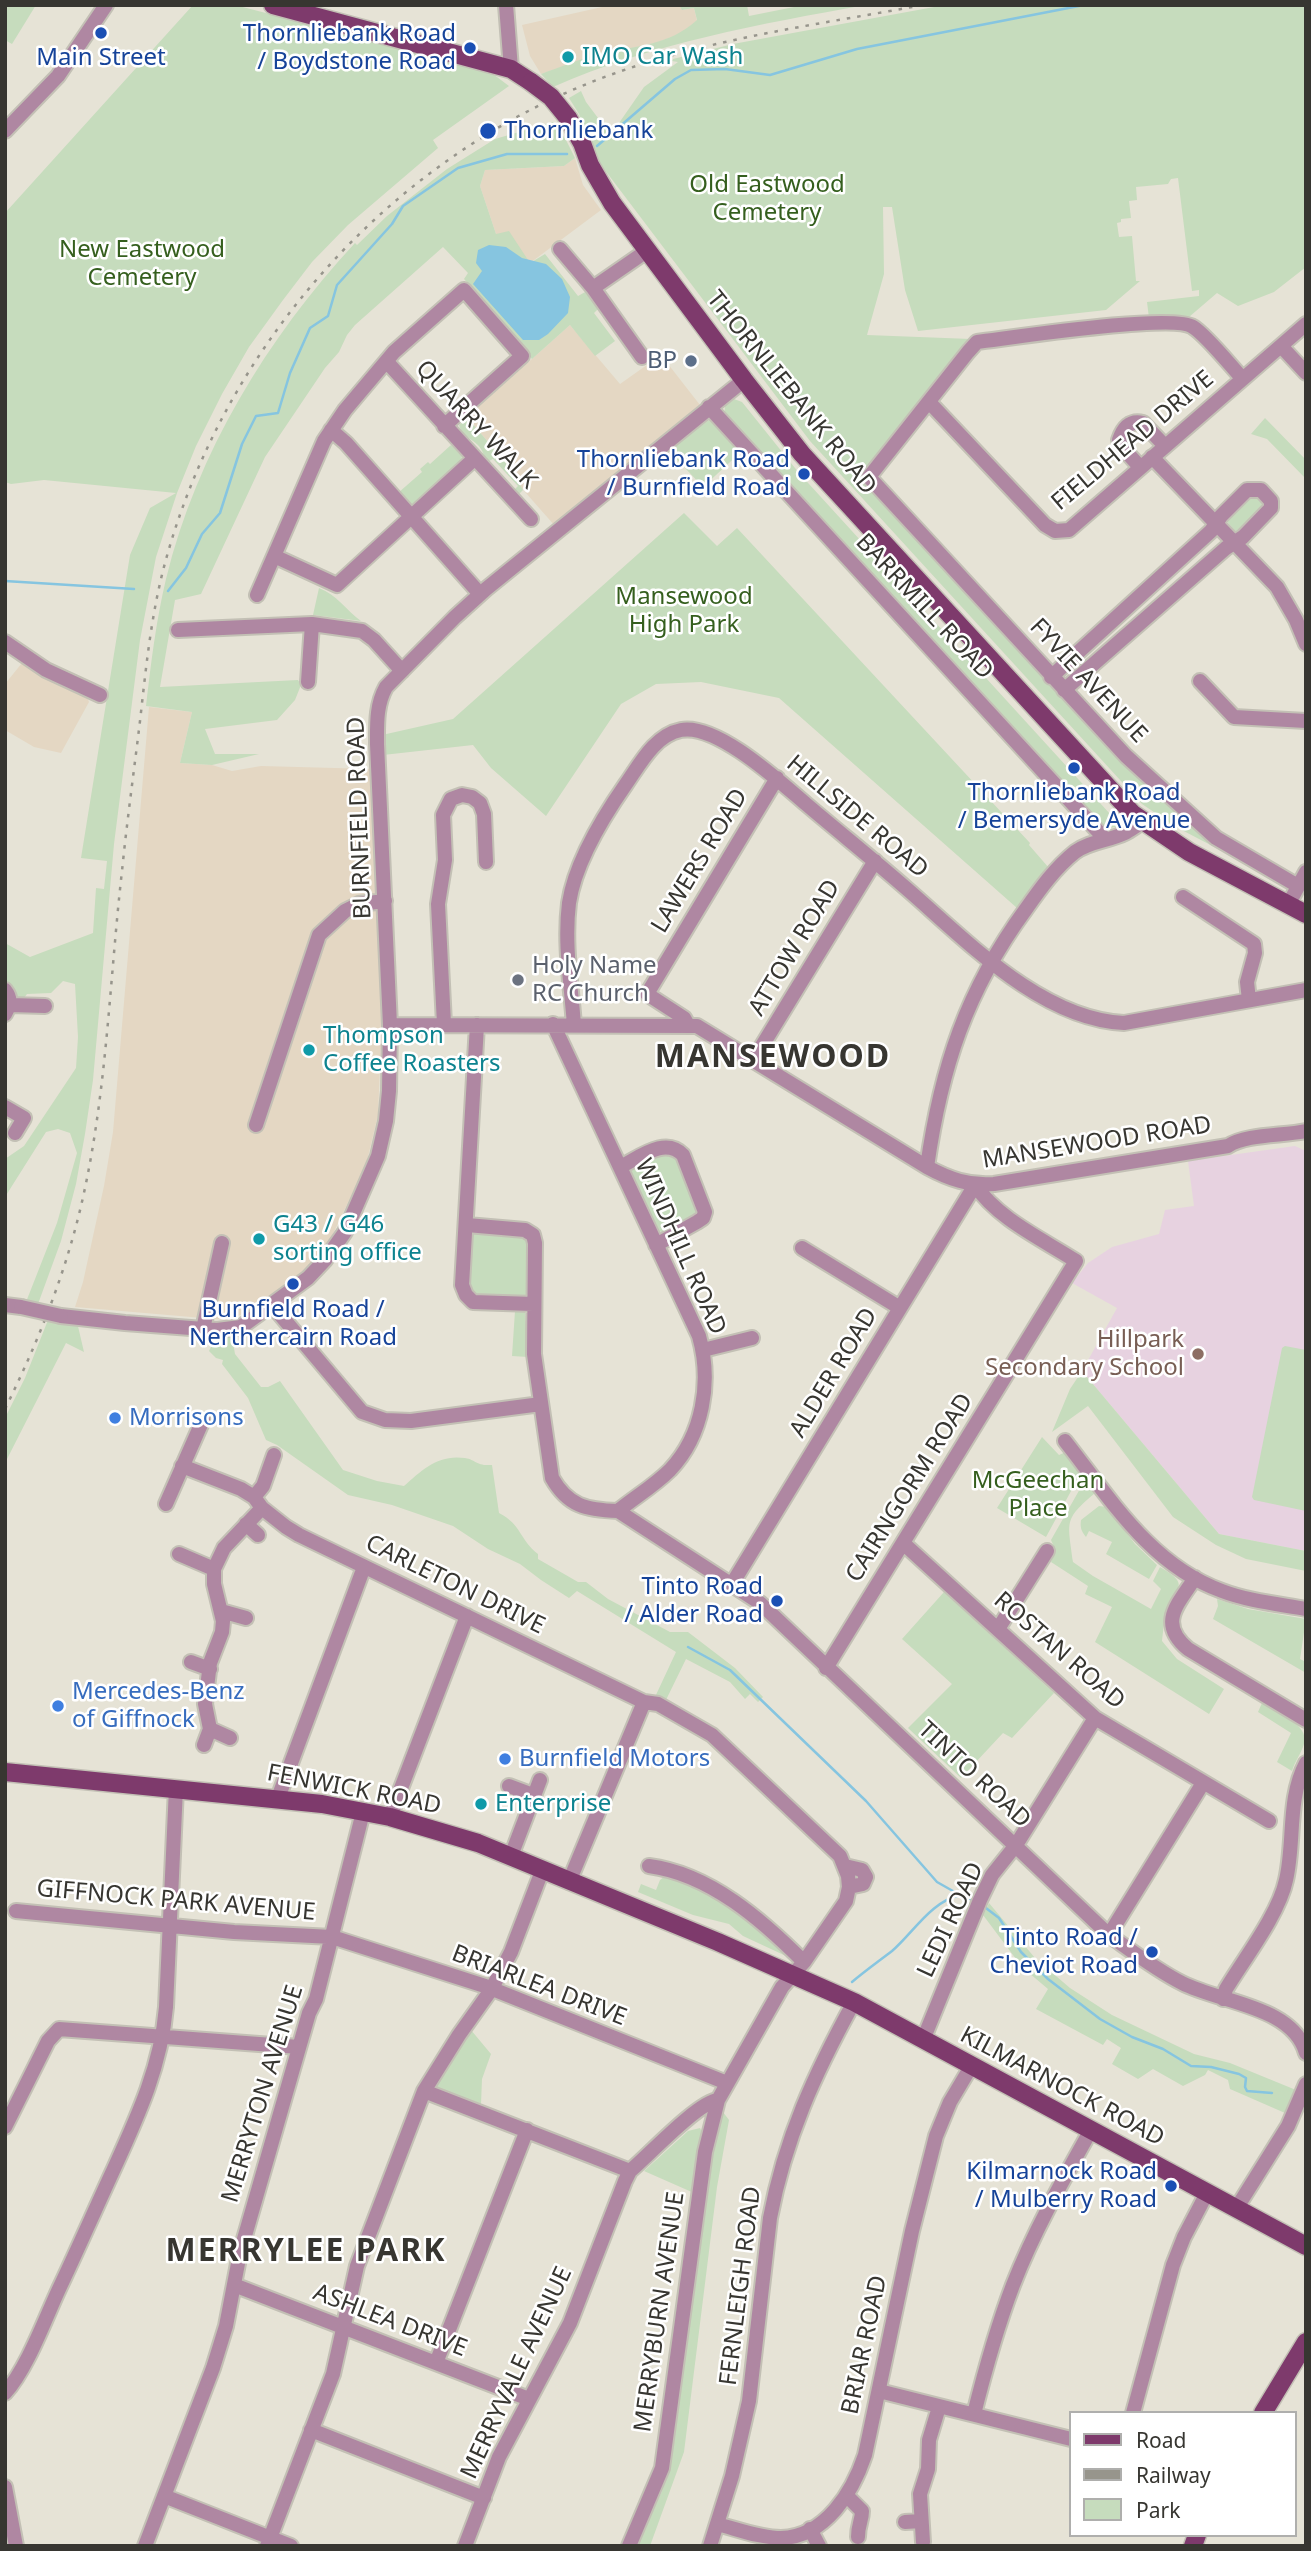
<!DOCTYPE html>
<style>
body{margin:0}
#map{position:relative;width:1311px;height:2551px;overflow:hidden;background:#e6e3d6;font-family:"Noto Sans",sans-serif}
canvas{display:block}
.frame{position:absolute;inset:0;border:7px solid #373631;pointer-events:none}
.legend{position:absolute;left:1069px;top:2411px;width:228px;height:126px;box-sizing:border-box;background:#fff;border:2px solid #afafad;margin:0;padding:9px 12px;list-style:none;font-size:21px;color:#373631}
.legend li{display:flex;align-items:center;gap:14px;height:35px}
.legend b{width:35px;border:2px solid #afafad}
</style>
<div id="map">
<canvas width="1311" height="2551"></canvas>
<div class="frame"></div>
<ul class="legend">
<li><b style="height:9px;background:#7e3a6c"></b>Road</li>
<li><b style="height:9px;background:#97958c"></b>Railway</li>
<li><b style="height:19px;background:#c6dcbd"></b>Park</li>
</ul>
</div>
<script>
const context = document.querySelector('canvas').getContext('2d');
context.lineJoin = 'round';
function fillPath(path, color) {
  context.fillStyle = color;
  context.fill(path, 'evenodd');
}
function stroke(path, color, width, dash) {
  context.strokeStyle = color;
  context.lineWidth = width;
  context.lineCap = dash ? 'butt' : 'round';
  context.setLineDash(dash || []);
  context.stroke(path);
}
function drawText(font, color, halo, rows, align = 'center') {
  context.font = font + ' "Noto Sans",sans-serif';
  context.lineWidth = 5;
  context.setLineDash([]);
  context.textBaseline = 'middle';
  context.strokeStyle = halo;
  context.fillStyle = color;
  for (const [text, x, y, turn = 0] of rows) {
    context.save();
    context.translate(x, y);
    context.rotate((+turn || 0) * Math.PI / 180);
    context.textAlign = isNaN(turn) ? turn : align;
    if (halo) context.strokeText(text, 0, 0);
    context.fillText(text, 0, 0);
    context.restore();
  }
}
const industrial = new Path2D(`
 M611,5H679L683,10L694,8L697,21L682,33L656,43L598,55L541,74L530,56L522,25Z
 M575,158L583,185L601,210L530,263L496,234L480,186L485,170L564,166Z
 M570,325L620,384L661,355L700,405L555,526L518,484L510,468L467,417Z
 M22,663L86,694L89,702L61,753L34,747L5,730V684Z
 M149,707L192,712L180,763L212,765L232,771L261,766L372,769L382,1016L378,1115L366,1165L329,1242L312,1266L246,1313L226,1320L75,1307L83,1282L104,1186L113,1132Z`);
const education = new Path2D(`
 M1295,1146L1306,1151V1551L1219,1534L1082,1371L1117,1308L1072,1283L1088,1263L1112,1247L1159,1234L1165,1210L1194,1206L1188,1161Z`);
const green = new Path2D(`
 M5,5H36L12,44L5,40Z
 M193,5H235L489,71L509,86L433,140L438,148L348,225L312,262L283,300L249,347L222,394L196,446L177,493L156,557L140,640L114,844L93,1080L85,1134L76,1184L61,1241L38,1304L26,1302L57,1223L77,1153L70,1133L58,1129L46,1132L5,1197V1159L24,1146L76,1068L78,1037L75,984L63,981L51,993L27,994L24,998L17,999L16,993L5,984V943L30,957L93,933L96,888L104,889L107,861L81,858L130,555L150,508L176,493L44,480L11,484L5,482V213Z
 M679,5H747L749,16L794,7V5H866C760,24 653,43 553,87L541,74C560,67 580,59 599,54C634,46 669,46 697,20L694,8L682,10Z
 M945,5H1306V267L1274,292L1238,306L1217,293L1189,317L1149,318L1147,302L1199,296V290L1192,291L1178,178L1171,179L1168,184L1136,187L1137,200L1129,201L1131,218L1121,219V222L1117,223L1119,237L1132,236L1136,281H1140L1106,310L918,331L905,290L892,207H883L884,274L867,335L971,339L862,476L1142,780L1224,852L1176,827L1142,804L810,441L598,161L579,114L569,98L581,91L586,102L607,130L619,123L644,87L678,62L672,61L673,59L733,44Z
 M553,122L566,140L575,158L564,166L485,170L480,186L496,234L509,231L530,263L545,254L578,296L587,291L599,308L594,313L615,341L595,356L570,325L532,359L519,345V340L464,279L468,273L443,247L355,325L347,335L339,352L325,368L265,457L201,594L175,600L160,687L298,680L301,685L295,700L277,720L205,729L215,754H259L212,765L180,763L192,712L146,706C151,663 156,621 166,579C197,453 267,338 355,243L357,245L387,216L447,169L495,139Z
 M734,399L742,402L799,473L1121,826L1104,829C976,693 853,552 724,417L725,406Z
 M467,417L510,468L523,490L517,496L513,491L518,486L493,459L485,463C484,438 463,442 459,425Z
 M1265,418L1306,460V479L1267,439L1251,434Z
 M709,420H713L742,451L703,487L668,450Z
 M451,445L462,456L461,463L416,504H409L398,493L422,472L420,469L428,462L430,464Z
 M1259,492L1267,507L1243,532H1236L1228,523V518L1253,494Z
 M684,513L717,546L737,528L1030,843L1029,845L1049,868L1017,908L779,698L701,682L656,684L621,704L546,816L491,768L473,745L383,755L382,735L453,719Z
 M319,588C337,595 346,610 361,621L313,615Z
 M663,1151L676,1155L700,1206L697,1216C685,1223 669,1238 657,1230L631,1174L633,1167Z
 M476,1233L525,1235L530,1241L528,1295L524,1299L475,1296C463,1279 470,1255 471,1235Z
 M515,1311L525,1312L528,1357L512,1356Z
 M48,1320L77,1322L84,1352L66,1343L5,1463V1418L25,1378Z
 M217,1335L232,1337L235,1354L261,1387H268L280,1381L343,1470L377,1481L404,1486C422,1470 438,1454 465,1458C477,1460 475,1466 492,1465L499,1513C522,1525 519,1539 538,1554V1559L578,1582H586L608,1599L670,1632H688L735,1668L763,1697L758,1702L750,1694L745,1699L730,1682L686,1659L665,1702L655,1697L676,1652L577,1591L569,1598L541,1580L520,1564L488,1549L453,1526L392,1505L348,1495L277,1445L266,1440L248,1398L222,1364L223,1360L216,1358L209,1351Z
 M1285,1346L1306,1350V1511L1254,1500L1252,1497L1282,1348Z
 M1082,1371L1219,1534L1306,1551V1571L1246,1559L1216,1545L1173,1517L1088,1406L1052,1432L1070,1389Z
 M1042,1437L1059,1455L1066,1452L1082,1471L1046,1537L997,1508Z
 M1085,1480L1095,1493C1063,1520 1068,1521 1073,1562L1093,1576L1151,1609L1161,1589L1153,1581L1160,1567C1193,1586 1174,1587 1167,1612C1164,1621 1163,1631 1162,1641L1177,1659L1224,1689L1209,1714L1095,1642L1112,1607L1085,1594L1088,1586L1051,1562L1055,1549L1051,1540Z
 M1099,1506L1107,1507L1135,1544L1157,1565L1149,1579L1106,1554L1112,1542L1089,1531L1086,1537C1081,1531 1080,1527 1081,1520Z
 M944,1592L1054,1693L1012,1738L1003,1733L961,1778L908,1728L952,1684L902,1639Z
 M1217,1599L1248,1609L1306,1619L1300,1659L1306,1662V1673L1213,1619L1218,1606Z
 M1262,1703C1276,1712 1310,1724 1304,1744C1301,1754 1295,1761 1292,1771L1277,1762L1291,1733L1258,1712Z
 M669,1873L745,1914L789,1952L786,1956L743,1936L729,1924L693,1915L638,1892L641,1884L656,1890L660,1880Z
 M989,1903L1035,1958L1070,1988L1112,2015L1194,2054L1230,2063L1296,2090L1285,2113L1230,2089L1228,2080L1208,2070L1205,2075L1183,2086L1153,2069L1138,2079L1112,2064L1121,2048L1107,2039L1103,2045L1036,2009L1048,1989L1022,1967L983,1915Z
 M471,2030L491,2054L482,2079L481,2104L435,2087V2084Z
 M720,2108L729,2120L717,2187L684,2452L650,2546H636L662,2491L714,2129Z
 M700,2128L702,2132L694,2193L644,2171L688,2131Z`);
const water = new Path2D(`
 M489,245L506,247L522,258L546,264L562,279L570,297L568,313L548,334L539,340H523L473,284L482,271L476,263L478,250Z`);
const stream = new Path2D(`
 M597,146L675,79L691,70L725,69L770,75L857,49L1084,5
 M5,581L134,589
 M168,591L186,568L202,534L220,513L242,444L256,416L278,413L290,373L310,328L328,316L337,285L392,224L403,206L458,168L507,154H567
 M688,1647L730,1670L866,1801L937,1882L960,1895
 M982,1905L999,1918L1021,1952L1048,1979L1100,2019L1132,2037L1163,2049L1191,2066L1211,2067L1239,2074L1246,2078L1245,2087L1247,2091L1272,2093
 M852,1982C865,1971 879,1961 892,1951C914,1932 931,1901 961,1895L973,1900`);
const minor = new Path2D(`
 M506,5L511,69
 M5,131L58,76L106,5
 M560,249L593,288L642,357
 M593,288L648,250
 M1281,346L1306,373
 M387,362L531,519
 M1242,378C1230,365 1206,335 1193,327C1173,313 1011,338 977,342L968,352L869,477L1126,756L1216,838L1298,886
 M929,402L1045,525L1055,531L1069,530L1306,324
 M709,407L1105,839
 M444,426L522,356L464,290L394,352L345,410L324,441L274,556L337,585L475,458
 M331,430L346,443L480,594
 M1152,457L1277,587L1296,620L1306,644
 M1140,467L1121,446L1119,440C1123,428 1130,420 1143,423L1165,446
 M257,595L274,556
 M178,630L312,624L362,631L374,640L402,671
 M5,642L46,670L100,695
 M1051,677L1211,531L1221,516L1247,490H1261L1271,501V508L1243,537L1226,548L1064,690
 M1200,681L1234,717L1306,721
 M308,682L312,624
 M1183,897L1254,944L1255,953L1247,982L1249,1000
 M1288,905L1306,872
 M5,990C12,999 10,1005 5,1014
 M10,1005L45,1006
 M444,1024L438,904L445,860L443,815L451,799L462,795L472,797L480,803L484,814L486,862
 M553,1024L699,1336C712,1382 703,1435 670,1470C654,1486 635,1497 618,1511
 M390,1025L697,1026L927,1167C949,1179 969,1186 994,1184L1228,1146C1246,1134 1283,1136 1306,1131
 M477,1025L462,1285L466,1295L473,1302L533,1304
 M574,1025C571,985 564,943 569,903C575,863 603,817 626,784C640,764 655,735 681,730C717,723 780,782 806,804C840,833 874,860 907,889C967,941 1041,1019 1124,1023L1306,990
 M688,1025L684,1018L647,994L777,778
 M754,1059L875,861
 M5,1107L24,1118L15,1133
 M256,1125L319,935L345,911L359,904L385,901
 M620,1167C639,1158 665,1136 683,1155L705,1212L703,1218L697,1222L656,1245
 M927,1167C941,1068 966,991 1026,909C1040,889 1055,868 1075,852C1090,841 1109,841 1125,833C1131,830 1137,825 1143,822
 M467,1225L525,1230L533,1235L535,1243L534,1354L552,1478C568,1506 586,1510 618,1511
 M802,1248L900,1308
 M5,1305L21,1307
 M272,1305L362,1412L385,1420L411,1421L541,1404
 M61,1316L125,1323L217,1330L241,1327L308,1278L325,1260L345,1232L378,1156L386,1121L389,1091L390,1025L377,744C377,724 376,705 386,687L455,617L486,589L744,380
 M203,1329L222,1243
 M703,1350L752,1338
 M1065,1441C1110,1498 1150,1565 1222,1591C1248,1601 1278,1604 1306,1609
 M182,1466L241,1489L254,1497L262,1508L286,1527L299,1535L644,1702L658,1704L712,1735L840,1856L848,1876L849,1887L846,1901L804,1962L782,1987L718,2100L705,2152L662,2468L629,2546
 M254,1497L263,1486L274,1455
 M166,1504L203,1420
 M618,1511L760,1603L1109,1935C1133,1952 1156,1970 1182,1983C1221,2003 1293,2006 1306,2053
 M246,1524L258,1535
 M903,1543L1095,1718L1269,1821
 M179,1554L214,1569
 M1195,1578C1178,1604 1157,1623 1188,1649L1306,1720
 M732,1584L975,1185C998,1219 1042,1239 1076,1261L826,1668
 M221,1611L246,1618
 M998,1629L1047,1551
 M191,1662L210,1669
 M210,1729L230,1738
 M204,1745L210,1729L205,1704L210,1663L222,1632L223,1621L214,1584V1569L224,1548L262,1508
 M509,1786L533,1795
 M278,1798L364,1567
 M390,1817L467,1616
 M511,1856L540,1780
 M649,1866C710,1874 762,1920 804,1962
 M845,1866L862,1870L866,1877L863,1884L849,1887
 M569,1882L644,1702
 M16,1911L234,1932L332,1937L485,1986L727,2083
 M1109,1935L1203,1783
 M1223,1999L1226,1989C1244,1959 1279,1914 1286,1880C1295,1842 1287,1799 1306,1763
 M923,2040L980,1900L992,1875L1016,1845L1095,1718
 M424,2091L630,2171
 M5,2127L48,2041L59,2029L299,2047
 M1236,2209L1288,2126L1306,2084
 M234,2285L529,2399
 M436,2363L527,2130
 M879,2391L1071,2439
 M5,2393C27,2369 45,2319 59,2289C77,2251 94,2212 112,2173C137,2118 161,2067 166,2007L176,1788
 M1133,2413L1173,2265L1184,2237L1207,2193
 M974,2414C985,2370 997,2327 1013,2285C1034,2231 1063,2180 1091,2130
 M311,2430L484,2498
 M5,2487L16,2546
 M164,2496L291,2546
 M847,2496L862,2511C862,2521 858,2524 858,2537
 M905,2522L921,2521
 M717,2524C737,2529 760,2538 781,2538C826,2537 853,2491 865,2455L912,2231L936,2136L950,2102L972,2065
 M810,2529L819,2546
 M923,2542L920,2494L928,2469L929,2440L939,2407
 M145,2546L213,2368L226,2326L240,2253L309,2013L316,1999L363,1812
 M267,2546L333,2374L357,2266L424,2091L459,2035L491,1990L511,1952L542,1871
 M465,2546L499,2457L570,2323L625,2181L630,2171C648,2156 698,2102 718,2100
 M710,2546L732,2476L749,2401L770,2218C785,2138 815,2073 854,2002`);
const major = new Path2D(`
 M273,5L511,69L531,82
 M568,118L582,143L590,165L612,203L744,380L802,454L1133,814L1189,852L1306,914
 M5,1772L322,1804L390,1817L478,1843L718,1942L854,2002L1306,2246
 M1263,2413L1306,2342
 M1193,2546L1197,2535`);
const rail = new Path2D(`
 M5,1409C40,1338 69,1265 85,1188C107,1084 110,976 122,871C127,821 134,771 140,721C146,668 151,615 165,563C224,345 390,158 602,78C705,39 816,25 923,5`);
const minorBridge = new Path2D(`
 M21,1307L61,1316`);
const majorBridge = new Path2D(`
 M531,82L551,97L568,118`);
const markers = [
 [101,33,7,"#1a4fb4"],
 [470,48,7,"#1a4fb4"],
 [568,57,7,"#0f9aa8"],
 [488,131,9,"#1a4fb4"],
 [691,361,7,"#5c6f8a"],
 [804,474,7,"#1a4fb4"],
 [1074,768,7,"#1a4fb4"],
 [518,980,7,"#6b7280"],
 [309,1050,7,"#0f9aa8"],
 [259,1239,7,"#0f9aa8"],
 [293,1284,7,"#1a4fb4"],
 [1198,1354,7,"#8d6e63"],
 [115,1418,7,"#3f7fe0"],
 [777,1601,7,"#1a4fb4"],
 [58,1706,7,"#3f7fe0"],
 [505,1759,7,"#3f7fe0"],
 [481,1804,7,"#0f9aa8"],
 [1152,1952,7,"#1a4fb4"],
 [1171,2186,7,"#1a4fb4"]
];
const transitNames = [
 ["Thornliebank Road",456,34],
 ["/ Boydstone Road",456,62],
 ["Main Street",101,58,"center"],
 ["Thornliebank",504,131,"left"],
 ["Thornliebank Road",790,460],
 ["/ Burnfield Road",790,488],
 ["Thornliebank Road",1074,793,"center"],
 ["/ Bemersyde Avenue",1074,821,"center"],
 ["Burnfield Road /",293,1310,"center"],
 ["Nerthercairn Road",293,1338,"center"],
 ["Tinto Road",763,1587],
 ["/ Alder Road",763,1615],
 ["Tinto Road /",1138,1938],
 ["Cheviot Road",1138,1966],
 ["Kilmarnock Road",1157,2172],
 ["/ Mulberry Road",1157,2200]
];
const cultureNames = [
 ["IMO Car Wash",582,57],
 ["Thompson",323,1036],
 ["Coffee Roasters",323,1064],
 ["G43 / G46",273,1225],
 ["sorting office",273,1253],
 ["Enterprise",495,1804]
];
const parkNames = [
 ["Old Eastwood",767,185],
 ["Cemetery",767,213],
 ["New Eastwood",142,250],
 ["Cemetery",142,278],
 ["Mansewood",684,597],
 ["High Park",684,625],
 ["McGeechan",1038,1481],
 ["Place",1038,1509]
];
const serviceNames = [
 ["BP",677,361]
];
const streetNames = [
 ["THORNLIEBANK ROAD",791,393,51],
 ["QUARRY WALK",476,425,47],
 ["FIELDHEAD DRIVE",1133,441,-40],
 ["BARRMILL ROAD",924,607,47],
 ["FYVIE AVENUE",1088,681,47],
 ["HILLSIDE ROAD",857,817,40],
 ["BURNFIELD ROAD",360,818,-92],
 ["LAWERS ROAD",700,861,-59],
 ["ATTOW ROAD",795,948,-59],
 ["MANSEWOOD ROAD",1097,1143,-9],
 ["WINDHILL ROAD",680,1247,66],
 ["ALDER ROAD",834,1373,-59],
 ["CAIRNGORM ROAD",910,1488,-58],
 ["CARLETON DRIVE",455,1585,26],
 ["ROSTAN ROAD",1059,1651,41],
 ["TINTO ROAD",974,1775,43],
 ["FENWICK ROAD",354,1790,11],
 ["GIFFNOCK PARK AVENUE",176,1901,5],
 ["LEDI ROAD",951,1920,-65],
 ["BRIARLEA DRIVE",539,1986,21],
 ["KILMARNOCK ROAD",1062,2087,28],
 ["MERRYTON AVENUE",263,2094,-73],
 ["FERNLEIGH ROAD",741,2286,-83],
 ["MERRYBURN AVENUE",660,2312,-82],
 ["ASHLEA DRIVE",390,2321,21],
 ["BRIAR ROAD",865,2345,-78],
 ["MERRYVALE AVENUE",517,2373,-65]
];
const worshipNames = [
 ["Holy Name",532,966],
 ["RC Church",532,994]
];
const educationNames = [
 ["Hillpark",1184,1340],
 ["Secondary School",1184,1368]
];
const shopNames = [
 ["Morrisons",129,1418],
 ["Mercedes-Benz",72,1692],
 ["of Giffnock",72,1720],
 ["Burnfield Motors",519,1759]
];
const districtNames = [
 ["MANSEWOOD",773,1058],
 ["MERRYLEE PARK",306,2252]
];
fillPath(industrial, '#e4d7c3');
fillPath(education, '#e7d2e0');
fillPath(green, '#c6dcbd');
fillPath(water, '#86c5e0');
stroke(stream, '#86c5e0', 2.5);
stroke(minor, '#c3c0b5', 18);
stroke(major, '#c3c0b5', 21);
stroke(minor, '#af87a2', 14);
stroke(major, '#7e3a6c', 18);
stroke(rail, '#97958c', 2.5, [3.5, 7]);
stroke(minorBridge, '#c3c0b5', 18, []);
stroke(majorBridge, '#c3c0b5', 21, []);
stroke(minorBridge, '#af87a2', 14);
stroke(majorBridge, '#7e3a6c', 18);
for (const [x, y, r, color] of markers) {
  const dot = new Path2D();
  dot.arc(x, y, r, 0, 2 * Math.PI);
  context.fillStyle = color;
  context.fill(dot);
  stroke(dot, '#fff', 2.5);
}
drawText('24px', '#164399', '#fff', transitNames, 'right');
drawText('24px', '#0d838f', '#fff', cultureNames, 'left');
drawText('24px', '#355f1e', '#fff', parkNames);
drawText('24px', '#4e5e75', '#fff', serviceNames, 'right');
drawText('24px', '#373631', '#fff', streetNames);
drawText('24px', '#5b616d', '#fff', worshipNames, 'left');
drawText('24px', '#785e54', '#fff', educationNames, 'right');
drawText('24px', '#366cbe', '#fff', shopNames, 'left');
context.letterSpacing = '2px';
drawText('bold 32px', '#373631', '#fff', districtNames);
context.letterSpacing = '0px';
</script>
